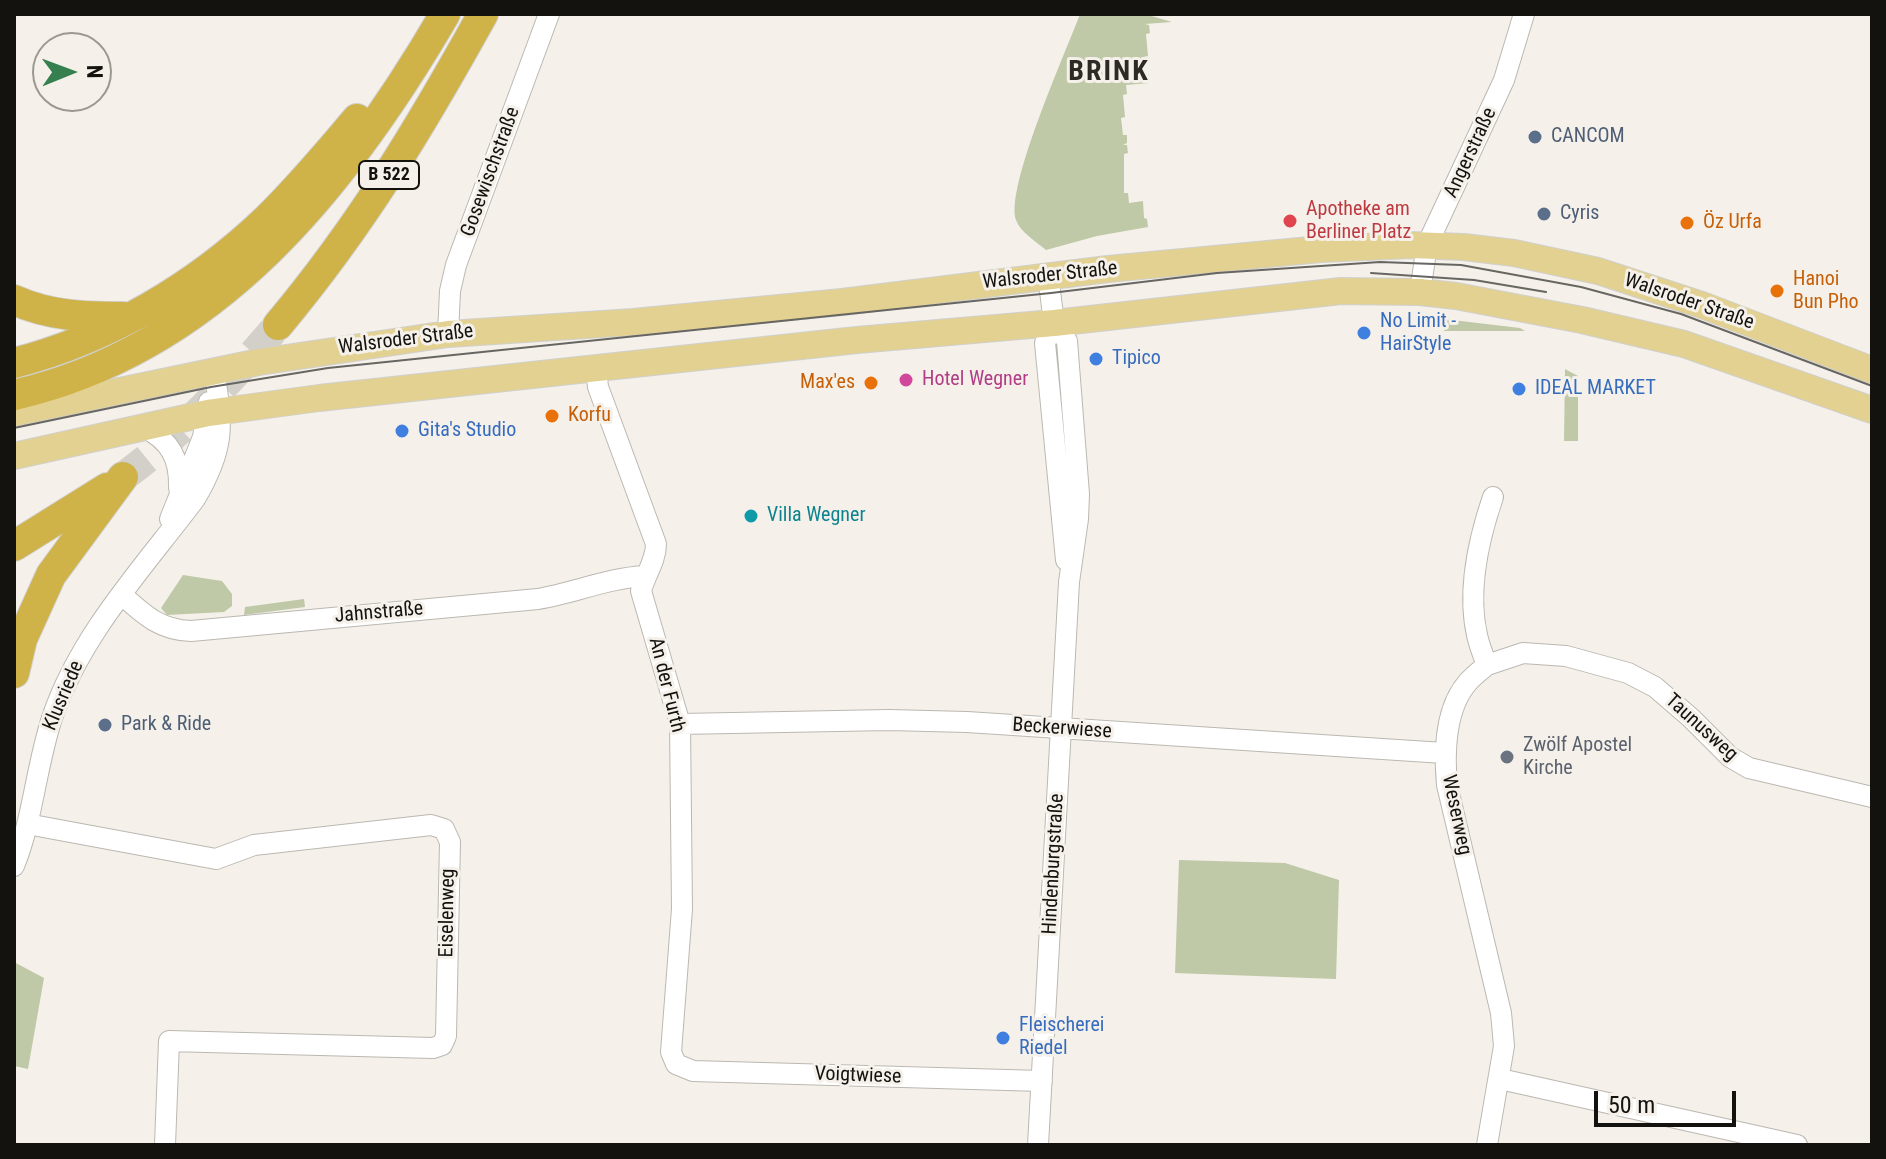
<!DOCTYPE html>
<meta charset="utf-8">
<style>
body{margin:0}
#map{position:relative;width:1886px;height:1159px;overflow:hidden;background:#f5f1ea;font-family:"Roboto Condensed",sans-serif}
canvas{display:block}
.frame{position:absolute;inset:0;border:16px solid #13120f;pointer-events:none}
.north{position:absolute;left:32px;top:32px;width:80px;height:80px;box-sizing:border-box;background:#f5f1ea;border:2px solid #9b9892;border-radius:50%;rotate:89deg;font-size:22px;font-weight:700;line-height:32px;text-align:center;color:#13120f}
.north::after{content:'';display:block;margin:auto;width:28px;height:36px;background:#35804e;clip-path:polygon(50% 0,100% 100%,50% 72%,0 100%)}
.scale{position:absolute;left:1594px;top:1091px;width:142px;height:36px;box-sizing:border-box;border:4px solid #13120f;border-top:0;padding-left:10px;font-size:24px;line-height:28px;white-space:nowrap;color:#13120f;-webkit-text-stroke:6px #f5f1ea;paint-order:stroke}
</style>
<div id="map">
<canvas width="1886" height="1159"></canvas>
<div class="frame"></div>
<div class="north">N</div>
<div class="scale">50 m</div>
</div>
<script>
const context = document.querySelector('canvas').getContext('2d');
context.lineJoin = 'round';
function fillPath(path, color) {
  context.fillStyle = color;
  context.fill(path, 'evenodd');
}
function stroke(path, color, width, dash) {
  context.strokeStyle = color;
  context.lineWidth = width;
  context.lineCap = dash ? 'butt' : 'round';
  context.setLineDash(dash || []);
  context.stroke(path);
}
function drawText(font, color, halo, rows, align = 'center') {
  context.font = font + ' "Roboto Condensed",sans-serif';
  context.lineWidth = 6;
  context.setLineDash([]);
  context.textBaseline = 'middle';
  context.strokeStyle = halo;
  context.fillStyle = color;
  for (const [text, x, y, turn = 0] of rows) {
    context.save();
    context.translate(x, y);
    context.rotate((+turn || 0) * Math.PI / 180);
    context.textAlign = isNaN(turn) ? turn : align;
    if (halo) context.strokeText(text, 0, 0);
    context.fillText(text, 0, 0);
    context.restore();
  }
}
const green = new Path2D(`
 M1080,14H1145L1172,22L1145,24L1149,25L1150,33L1146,34L1148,56L1143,57L1145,74H1149V83L1126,85L1127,94L1123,95L1125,117L1121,118L1123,135H1127V143L1123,145H1127L1128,153L1124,154V193H1128L1129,203L1143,201L1144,218L1147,219L1148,227L1097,236L1046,250C1037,242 1020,232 1016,220C1005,187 1066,52 1080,14Z
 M1444,319L1520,328L1525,331H1444Z
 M1565,369L1578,376V441H1564Z
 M183,575L222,581L232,594V606L224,612L167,615L161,608Z
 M304,599L305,607L244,615L245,607Z
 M1179,860L1285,863L1339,880L1336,979L1175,973Z
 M14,962L44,978L28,1069L14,1066Z`);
const highwayTunnel = new Path2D(`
 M123,477C182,434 231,380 278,325`);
const minor = new Path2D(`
 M1420,292L1427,245L1504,80L1524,14
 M1054,323L1045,343L1066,560
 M448,334L450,291L456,265L549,14
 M596,367L598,387L656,544C656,561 645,575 641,591L680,724L682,909L671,1052L676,1064L693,1071L1042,1081
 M144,427C170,441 180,458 179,488
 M170,519L203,437L209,402
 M122,595C144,615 160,630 191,631L538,599C574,593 608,578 645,576
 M1487,665L1523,653L1566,656L1628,673L1655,687L1691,718L1730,757L1749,768L1872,797
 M680,724L889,720L967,722L1444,753
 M27,824L216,859L254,845L431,825L444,829L450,842L446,1036L442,1045L433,1048L169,1041L165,1145
 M14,866C33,819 36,767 52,718C80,635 143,568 195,499C225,448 223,427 214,370
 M1500,1079L1797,1145
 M1038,1145L1069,582L1078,519L1079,494L1067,341L1054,323L1048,275
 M1487,1145L1504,1046L1501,1013L1447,785C1444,753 1445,708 1468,682C1473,676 1481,670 1487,665C1483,655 1479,645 1477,635C1467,591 1479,538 1493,497`);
const major = new Path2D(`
 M14,413L259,362L448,334L633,322L842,302L1108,269L1321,249L1411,245L1464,247L1514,253L1598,271L1702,305L1872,370
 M14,456L208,413L319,398L857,340L1054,323L1341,291L1420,292L1456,296L1582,320L1684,344L1872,410`);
const highway = new Path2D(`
 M14,300C50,316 84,317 123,317
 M278,325C361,226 421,126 483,14
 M14,363C108,339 197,286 267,219C299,188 328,153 357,119
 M14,395C216,349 346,184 445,14
 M14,546L107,488
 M14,673L22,639L51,575L123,477`);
const tram = new Path2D(`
 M1371,273L1474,280L1546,292
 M14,428L211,387L328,368L1051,293L1217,273L1380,262L1461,265L1581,287L1681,314L1872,386`);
const markers = [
 [1535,137,8,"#5c6f8a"],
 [1544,214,8,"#5c6f8a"],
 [1290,221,8,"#e0444e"],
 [1687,223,8,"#e8710a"],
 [1777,291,8,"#e8710a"],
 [1364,333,8,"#3f7fe0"],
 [1096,359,8,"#3f7fe0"],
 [906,380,8,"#d1479c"],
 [871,383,8,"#e8710a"],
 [1519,389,8,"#3f7fe0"],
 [552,416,8,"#e8710a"],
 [402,431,8,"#3f7fe0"],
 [751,516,8,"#0f9aa8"],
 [105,725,8,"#5c6f8a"],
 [1507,757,8,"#6b7280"],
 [1003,1038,8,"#3f7fe0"]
];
const shields = [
 [389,175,60]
];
const shieldNames = [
 ["B 522",389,175]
];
const serviceNames = [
 ["CANCOM",1551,137],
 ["Cyris",1560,214],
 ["Park & Ride",121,725]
];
const streetNames = [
 ["Angerstraße",1471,153,-65],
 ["Gosewischstraße",491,172,-70],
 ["Walsroder Straße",1050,276,-6],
 ["Walsroder Straße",1689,302,19],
 ["Walsroder Straße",406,340,-7],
 ["Jahnstraße",379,613,-5],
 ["An der Furth",666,685,76],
 ["Klusriede",64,696,-67],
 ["Taunusweg",1701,728,42],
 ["Beckerwiese",1062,729,4],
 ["Weserweg",1456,815,78],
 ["Hindenburgstraße",1054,864,-87],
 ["Eiselenweg",448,913,-89],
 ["Voigtwiese",858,1076,2]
];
const healthNames = [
 ["Apotheke am",1306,210],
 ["Berliner Platz",1306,233]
];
const foodNames = [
 ["Öz Urfa",1703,223],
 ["Hanoi",1793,280],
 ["Bun Pho",1793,303],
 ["Max'es",855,383,"right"],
 ["Korfu",568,416]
];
const shopNames = [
 ["No Limit -",1380,322],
 ["HairStyle",1380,345],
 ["Tipico",1112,359],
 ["IDEAL MARKET",1535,389],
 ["Gita's Studio",418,431],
 ["Fleischerei",1019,1026],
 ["Riedel",1019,1049]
];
const hotelNames = [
 ["Hotel Wegner",922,380]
];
const cultureNames = [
 ["Villa Wegner",767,516]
];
const worshipNames = [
 ["Zwölf Apostel",1523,746],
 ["Kirche",1523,769]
];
const districtNames = [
 ["BRINK",1109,73]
];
fillPath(green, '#bfc9a7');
stroke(highwayTunnel, '#d3d0c9', 30, [30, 15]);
stroke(minor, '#bbb8b1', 22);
stroke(major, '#d0d0cf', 28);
stroke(highway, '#d0d0cf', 32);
stroke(minor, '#fff', 20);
stroke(major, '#e2d191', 26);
stroke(highway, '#cfb248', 30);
stroke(tram, '#686662', 2);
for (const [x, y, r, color] of markers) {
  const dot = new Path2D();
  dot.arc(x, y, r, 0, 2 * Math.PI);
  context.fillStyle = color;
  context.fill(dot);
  stroke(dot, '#f5f1ea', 3);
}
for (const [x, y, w] of shields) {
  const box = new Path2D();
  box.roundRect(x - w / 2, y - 14, w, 28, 6);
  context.fillStyle = '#f5f1ea';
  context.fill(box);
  stroke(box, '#13120f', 2);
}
drawText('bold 18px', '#13120f', null, shieldNames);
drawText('20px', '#4e5e75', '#f5f1ea', serviceNames, 'left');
drawText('20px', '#13120f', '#f5f1ea', streetNames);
drawText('20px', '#be3a42', '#f5f1ea', healthNames, 'left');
drawText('20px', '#c56008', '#f5f1ea', foodNames, 'left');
drawText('20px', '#366cbe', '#f5f1ea', shopNames, 'left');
drawText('20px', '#b23c85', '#f5f1ea', hotelNames, 'left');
drawText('20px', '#0d838f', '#f5f1ea', cultureNames, 'left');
drawText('20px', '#5b616d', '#f5f1ea', worshipNames, 'left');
context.letterSpacing = '2px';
drawText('bold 28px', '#2d2a25', '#f5f1ea', districtNames);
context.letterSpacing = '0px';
</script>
